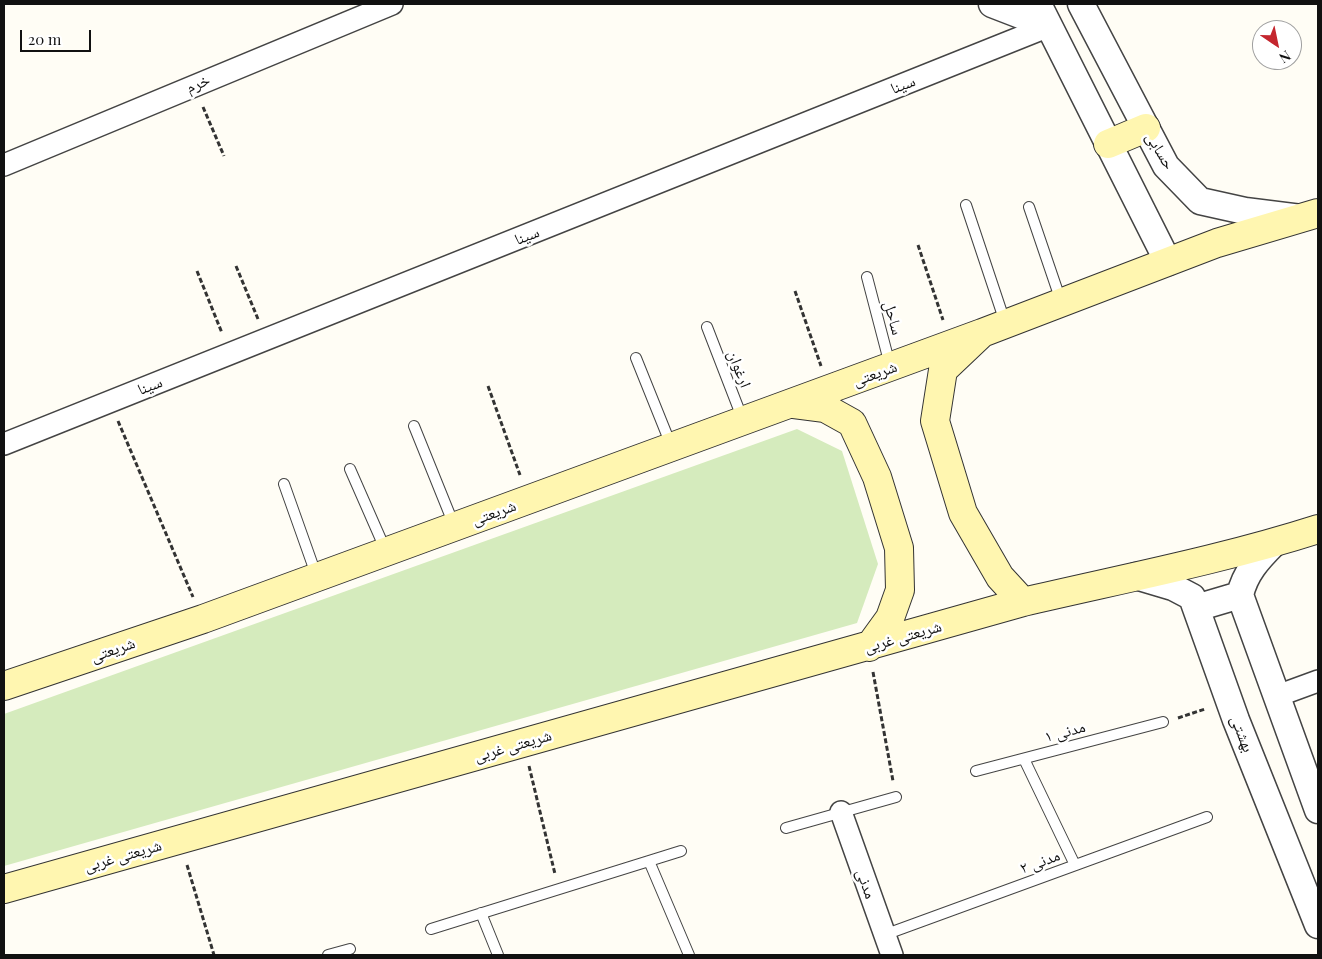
<!DOCTYPE html>
<meta charset="utf-8">
<style>
body{margin:0}
#map{position:relative;width:1322px;height:959px;overflow:hidden;background:#fffdf5;font-family:"Playfair Display",serif}
canvas{display:block}
.frame{position:absolute;inset:0;border:5px solid #111;pointer-events:none}
.north{position:absolute;left:1252px;top:20px;width:50px;height:50px;box-sizing:border-box;background:#fff;border:1px solid #a0a0a0;border-radius:50%;rotate:146deg;font-size:14px;font-weight:700;line-height:20px;text-align:center;color:#111}
.north::after{content:'';display:block;margin:auto;width:18px;height:22px;background:#c4262e;clip-path:polygon(50% 0,100% 100%,50% 72%,0 100%)}
.scale{position:absolute;left:20px;top:30px;width:71px;height:22px;box-sizing:border-box;border:2px solid #111;border-top:0;padding-left:6px;font-size:15px;line-height:18px;white-space:nowrap;color:#111;-webkit-text-stroke:4px #fff;paint-order:stroke}
</style>
<div id="map">
<canvas width="1322" height="959"></canvas>
<div class="frame"></div>
<div class="north">N</div>
<div class="scale">20 m</div>
</div>
<script>
const context = document.querySelector('canvas').getContext('2d');
context.lineJoin = 'round';
function fillPath(path, color) {
  context.fillStyle = color;
  context.fill(path, 'evenodd');
}
function stroke(path, color, width, dash) {
  context.strokeStyle = color;
  context.lineWidth = width;
  context.lineCap = dash ? 'butt' : 'round';
  context.setLineDash(dash || []);
  context.stroke(path);
}
function drawText(font, color, halo, rows, align = 'center') {
  context.font = font + ' "Playfair Display","Noto Naskh Arabic",serif';
  context.lineWidth = 5;
  context.setLineDash([]);
  context.textBaseline = 'middle';
  context.strokeStyle = halo;
  context.fillStyle = color;
  for (const [text, x, y, turn = 0] of rows) {
    context.save();
    context.translate(x, y);
    context.rotate((+turn || 0) * Math.PI / 180);
    context.textAlign = isNaN(turn) ? turn : align;
    if (halo) context.strokeText(text, 0, 0);
    context.fillText(text, 0, 0);
    context.restore();
  }
}
const green = new Path2D(`
 M797,429L842,451L878,564L857,623L4,866V714Z`);
const path = new Path2D(`
 M203,107L224,156
 M918,245L943,320
 M236,266L258,319
 M197,271L222,333
 M795,291L821,366
 M488,386L520,475
 M118,421L193,597
 M873,672L893,781
 M1178,718L1205,709
 M529,766L555,874
 M187,865L214,955`);
const service = new Path2D(`
 M966,205L1005,322
 M1029,207L1061,301
 M867,277L890,365
 M707,327L743,420
 M636,358L671,445
 M414,426L454,525
 M350,469L386,551
 M284,484L317,577
 M1024,759L1075,865
 M976,771L1163,722
 M786,828L896,797
 M649,861L689,955
 M481,913L498,955
 M431,929L681,851
 M884,935L1207,817
 M328,955L350,949`);
const minor = new Path2D(`
 M4,165L392,4
 M4,444L1049,26
 M1277,696L1318,681
 M841,812L892,955`);
const tertiary = new Path2D(`
 M992,4L1049,26
 M1038,4L1168,262
 M1081,4L1166,166L1200,201L1245,211L1301,218
 M1274,543C1258,559 1245,573 1240,595L1318,810
 M1136,576L1173,587L1192,597L1236,720L1318,925
 M1196,608L1240,595`);
const secondary = new Path2D(`
 M1108,144L1146,128
 M1318,213L1217,243L982,333L943,370L935,421L963,513L1000,577L1023,602C1121,579 1221,560 1318,529
 M794,404L825,408L852,423L877,477L899,548L900,590L890,618L869,647
 M4,686L203,619L982,333
 M4,889L1023,602`);
const streetNames = [
 ["خرم",198,84,-23],
 ["سینا",903,85,-22],
 ["حسابی",1160,151,59],
 ["سینا",527,236,-22],
 ["ساحل",893,318,75],
 ["ارغوان",739,369,69],
 ["شریعتی",875,374,-20],
 ["سینا",150,386,-22],
 ["شریعتی",494,513,-20],
 ["شریعتی غربی",903,637,-16],
 ["شریعتی",113,650,-19],
 ["مدنی ۱",1065,732,-15],
 ["بهشتی",1242,734,69],
 ["شریعتی غربی",513,746,-16],
 ["شریعتی غربی",123,856,-16],
 ["مدنی ۲",1040,862,-20],
 ["مدنی",866,884,71]
];
fillPath(green, '#d5ebbd');
stroke(service, '#444', 12);
stroke(minor, '#444', 24);
stroke(tertiary, '#444', 29);
stroke(secondary, '#333', 30);
stroke(path, '#333', 3, [5, 2.5]);
stroke(service, '#fff', 10);
stroke(minor, '#fff', 21);
stroke(tertiary, '#fff', 26);
stroke(secondary, '#fff6b0', 28);
drawText('16px', '#111', '#fff', streetNames);
</script>
